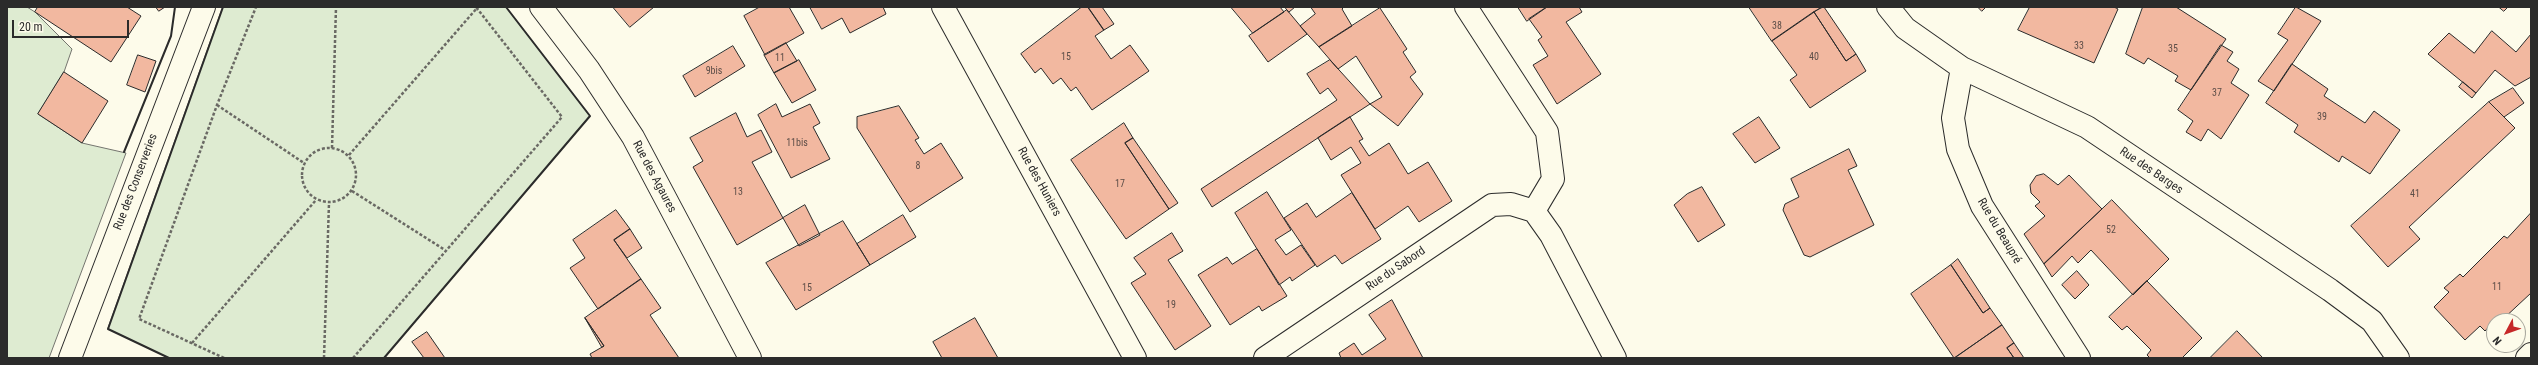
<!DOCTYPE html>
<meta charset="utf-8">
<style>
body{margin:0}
#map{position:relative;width:2538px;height:365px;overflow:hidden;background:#fdfbea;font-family:"Roboto Condensed",sans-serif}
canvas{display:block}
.frame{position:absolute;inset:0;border:8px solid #2b2b2b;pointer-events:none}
.north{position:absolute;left:2486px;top:313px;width:40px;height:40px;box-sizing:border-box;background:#fdfbea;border:1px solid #a9a89e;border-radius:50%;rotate:229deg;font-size:11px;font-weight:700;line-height:16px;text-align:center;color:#2b2b2b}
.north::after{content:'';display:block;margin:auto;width:14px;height:18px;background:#c62828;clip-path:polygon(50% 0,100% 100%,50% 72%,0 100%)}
.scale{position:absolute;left:12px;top:20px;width:117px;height:18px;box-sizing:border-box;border:2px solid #2b2b2b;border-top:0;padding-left:5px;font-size:12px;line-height:14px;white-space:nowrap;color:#2b2b2b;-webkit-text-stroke:3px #fdfbea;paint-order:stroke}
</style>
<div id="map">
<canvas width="2538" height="365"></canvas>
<div class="frame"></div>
<div class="north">N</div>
<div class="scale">20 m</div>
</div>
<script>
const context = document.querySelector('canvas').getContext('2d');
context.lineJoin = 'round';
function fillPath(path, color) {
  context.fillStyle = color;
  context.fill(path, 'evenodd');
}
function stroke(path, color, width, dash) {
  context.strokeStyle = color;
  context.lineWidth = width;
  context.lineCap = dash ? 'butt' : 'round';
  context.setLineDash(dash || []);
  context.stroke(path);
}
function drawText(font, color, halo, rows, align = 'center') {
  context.font = font + ' "Roboto Condensed",sans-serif';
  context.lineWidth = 3;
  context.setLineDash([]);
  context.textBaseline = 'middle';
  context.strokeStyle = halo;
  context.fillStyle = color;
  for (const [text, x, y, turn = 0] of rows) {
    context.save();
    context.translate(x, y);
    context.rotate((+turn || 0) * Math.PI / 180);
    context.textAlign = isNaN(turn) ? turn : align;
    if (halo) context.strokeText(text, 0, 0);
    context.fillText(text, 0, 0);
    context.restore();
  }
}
const green = new Path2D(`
 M7,7H27L35,12L72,49L64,72L38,114L82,143L126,153L49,358H7Z
 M223,7H506L590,116L384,358H169L108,329Z`);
const building = new Path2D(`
 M38,7H127L141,16L111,62L35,12Z
 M156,7H165L159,11Z
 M613,7H654L630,27Z
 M760,7H789L804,33L765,55L744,16Z
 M810,7H883L886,14L850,33L842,18L822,29Z
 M1082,7H1088L1104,30L1095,36L1111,59L1130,45L1149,71L1092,110L1076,87L1071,91L1061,78L1053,84L1041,68L1035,73L1021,54Z
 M1088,7H1102L1114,24L1104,30Z
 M1231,7H1280L1284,12L1253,33Z
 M1285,7H1295L1289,12Z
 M1311,7H1344L1342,9L1352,26L1319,47L1300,26L1315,14Z
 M1518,7H1547L1527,21Z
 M1547,7H1579L1582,12L1566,22L1601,74L1557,104L1533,65L1548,56L1538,40L1542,37L1529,19Z
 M1749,7H1819L1820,8L1772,41Z
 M1824,7L1856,54L1846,61L1814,12Z
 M1978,7H1986L1982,11Z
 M2030,7H2114L2118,9L2094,63L2018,30Z
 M2143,7H2176L2226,39L2191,90L2175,81L2178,76L2148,58L2144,64L2126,54Z
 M2296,7L2321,21L2274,91L2258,81L2288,40L2278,34Z
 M2499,7H2508L2504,11Z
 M1380,8L1407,49L1403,52L1416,72L1410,77L1423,94L1398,126L1370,104L1382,97L1356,56L1338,69L1319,47Z
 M1287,10L1307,34L1268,62L1249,36Z
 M1814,12L1846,61L1856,54L1866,71L1810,108L1790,80L1797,75L1772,41Z
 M2492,31L2516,52L2531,34V77L2515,86L2495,70L2476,93L2428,54L2449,33L2474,53Z
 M786,43L797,61L774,73L764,55Z
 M2221,45L2233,52L2227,61L2239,69L2231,83L2249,95L2221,139L2208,129L2201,141L2186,132L2193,121L2178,110Z
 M733,46L745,66L695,97L683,76Z
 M138,55L156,61L145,92L127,85Z
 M799,60L816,90L792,103L774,73Z
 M1330,60L1370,104L1212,207L1201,189L1337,100L1328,88L1320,94L1307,74Z
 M2292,64L2328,89L2324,96L2365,123L2374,111L2400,130L2370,174L2342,156L2339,162L2294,132L2298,125L2266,103Z
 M64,72L108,101L82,143L38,114Z
 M2463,82L2476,93L2472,98L2459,87Z
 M2513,88L2524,103L2504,117L2489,102Z
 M2489,102L2515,128L2409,227L2420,239L2388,267L2351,226Z
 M776,104L782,117L810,104L820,123L813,127L830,159L791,178L758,115Z
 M899,106L919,138L915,140L924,154L941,143L963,178L910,212L857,128V117Z
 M736,113L747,137L761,130L772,152L752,162L783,218L737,245L693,167L703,161L690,138Z
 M1350,117L1363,139L1359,141L1369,156L1389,143L1408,174L1428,162L1452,201L1419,222L1408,206L1375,229L1341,175L1361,163L1351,147L1331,160L1318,138Z
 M1759,117L1780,148L1755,163L1733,134Z
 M1124,123L1133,138L1125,143L1169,209L1126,239L1071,160Z
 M1133,138L1178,203L1169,209L1125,143Z
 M1849,149L1857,166L1848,170L1874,225L1810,257L1804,255L1783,210L1785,204L1799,197L1791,179Z
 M2044,174L2058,185L2069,175L2102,209L2044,264L2024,234L2045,216L2035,206L2040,202L2031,193L2030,185L2036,176Z
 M1702,187L1725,225L1698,242L1674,205L1687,194Z
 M1267,192L1291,230L1275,240L1286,255L1301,245L1315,265L1292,281L1290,277L1279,285L1235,213Z
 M1352,193L1381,239L1342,264L1335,255L1317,267L1284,218L1307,203L1316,217Z
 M2112,200L2169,259L2133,295L2091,250L2078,263L2072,256L2052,277L2044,264Z
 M805,205L820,235L799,246L783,218Z
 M616,210L630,229L614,240L641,279L598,309L570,268L585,258L573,240Z
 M2531,213V293L2502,320L2500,317L2494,321L2485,331L2480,326L2465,340L2434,307L2449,292L2444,288L2460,274L2463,277L2504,236L2507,238Z
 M903,215L916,237L870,265L857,244Z
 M843,221L870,265L796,310L766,263Z
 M630,229L642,248L627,258L614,240Z
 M1172,233L1183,251L1168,260L1211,326L1175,350L1131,283L1146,274L1134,258Z
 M1257,249L1287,296L1262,311L1259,306L1230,325L1198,275L1227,257L1232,264Z
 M1958,259L1990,308L1983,313L1951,265Z
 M1951,265L1983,313L1990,308L2002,325L1954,358L1911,294Z
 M2077,271L2089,285L2075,299L2062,285Z
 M641,279L661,308L650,315L679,358H592L590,354L604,346L585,318Z
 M2147,281L2202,338L2182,358H2150L2147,355L2151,350L2127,326L2122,330L2109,317Z
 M1392,300L1423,358H1341L1339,353L1354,343L1362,355L1386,339L1369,315Z
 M585,318L604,346L602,347Z
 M975,318L998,358H942L933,342Z
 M2002,325L2014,343L2007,348L2014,358H1955Z
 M2237,331L2263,358H2210Z
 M427,332L445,358H424L412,342Z
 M2014,343L2024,358H2014L2007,348Z`);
const path = new Path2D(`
 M217,105L304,163
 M302 175a27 27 0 1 1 54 0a27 27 0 1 1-54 0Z
 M332,148L336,7
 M349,155L477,8
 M352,191L445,250
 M192,343L316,200
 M224,358L139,319L217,105L256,7
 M324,358L329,203
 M353,358L562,117L476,7`);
const street = new Path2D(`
 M541,7L589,70L633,137L750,358
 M943,7L1135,358
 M1466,7L1547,132L1553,179L1534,211L1551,235L1615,358
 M1888,7L1905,28L1962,68L2087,127L2330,290L2372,321L2398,358
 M1962,68L1953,118L1958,149L1982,206L2079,358
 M1265,358L1492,205L1511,204L1534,211
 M2527,358L2531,354`);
const secondary = new Path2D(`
 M70,358L204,7`);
const wall = new Path2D(`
 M124,152L171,36L175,7
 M169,358L108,329L223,7
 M384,358L590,116L506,7`);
const numberNames = [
 ["38",1777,26],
 ["33",2079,46],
 ["35",2173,49],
 ["15",1066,57],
 ["40",1814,57],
 ["11",780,58],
 ["9bis",714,71],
 ["37",2217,93],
 ["39",2322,117],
 ["11bis",797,143],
 ["8",918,166],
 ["17",1120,184],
 ["13",738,192],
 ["41",2415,194],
 ["52",2111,230],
 ["11",2497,287],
 ["15",807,288],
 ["19",1171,305]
];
const streetNames = [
 ["Rue des Barges",2151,171,34],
 ["Rue des Agaures",654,177,62],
 ["Rue des Conserveries",136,182,-69],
 ["Rue des Huniers",1039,182,61],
 ["Rue du Beaupré",1999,231,59],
 ["Rue du Sabord",1396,269,-34]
];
fillPath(green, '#deebd1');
stroke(green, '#74746e', 1);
fillPath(building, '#f2b8a0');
stroke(building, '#2b2b2b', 1);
stroke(street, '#2b2b2b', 24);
stroke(secondary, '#2b2b2b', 24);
stroke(path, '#6a6964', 2.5, [3, 2]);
stroke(street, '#fdfbea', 22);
stroke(secondary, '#fdfbea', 22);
stroke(wall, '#2b2b2b', 2);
drawText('10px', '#5d4e48', null, numberNames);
drawText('12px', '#2b2b2b', '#fdfbea', streetNames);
</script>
